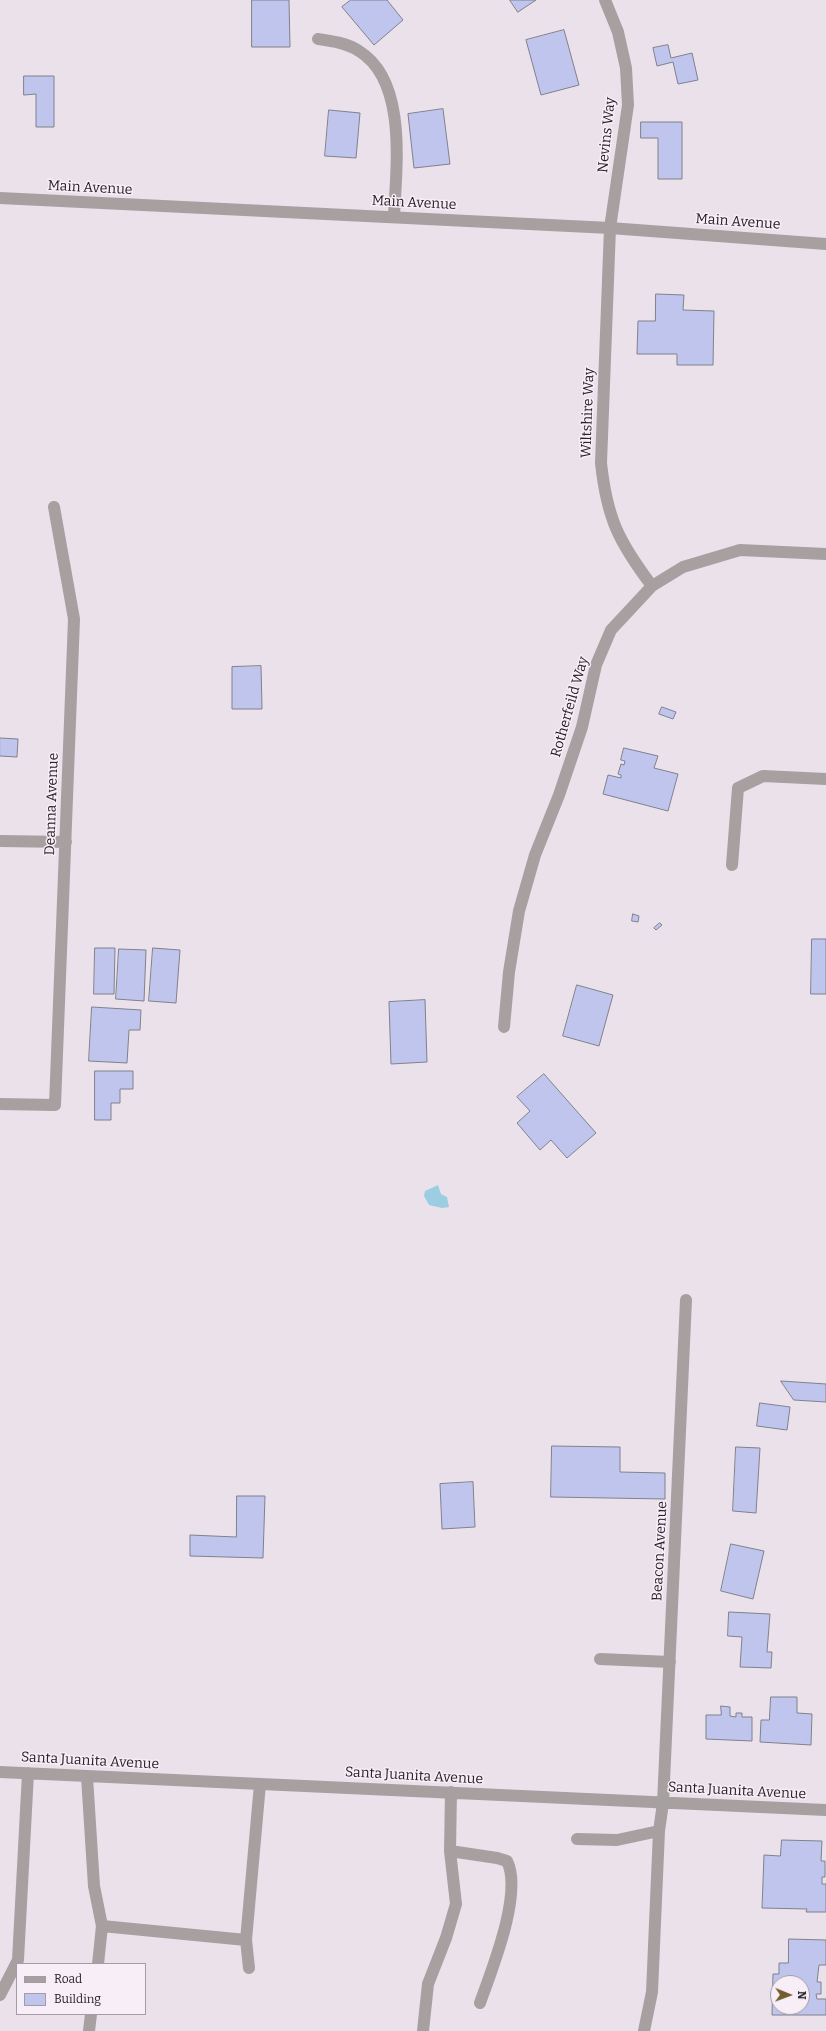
<!DOCTYPE html>
<style>
body{margin:0}
#map{position:relative;width:826px;height:2031px;overflow:hidden;background:#eae1eb;font-family:Bitter,serif}
canvas{display:block}
.legend{position:absolute;left:16px;top:1963px;width:130px;height:52px;box-sizing:border-box;background:#f8eef8;border:1px solid #a49ca4;margin:0;padding:5px 7px;list-style:none;font-size:12px;color:#252125}
.legend li{display:flex;align-items:center;gap:8px;height:20px}
.legend b{width:20px;border:1px solid #a49ca4}
.north{position:absolute;left:770px;top:1975px;width:40px;height:40px;box-sizing:border-box;background:#f8eef8;border:1px solid #a49ca4;border-radius:50%;rotate:91deg;font-size:11px;font-weight:700;line-height:16px;text-align:center;color:#252125}
.north::after{content:'';display:block;margin:auto;width:14px;height:18px;background:#745d2d;clip-path:polygon(50% 0,100% 100%,50% 72%,0 100%)}
</style>
<div id="map">
<canvas width="826" height="2031"></canvas>
<ul class="legend">
<li><b style="height:5px;background:#a6a0a1"></b>Road</li>
<li><b style="height:11px;background:#c0c5ee"></b>Building</li>
</ul>
<div class="north">N</div>
</div>
<script>
const context = document.querySelector('canvas').getContext('2d');
context.lineJoin = 'round';
function fillPath(path, color) {
  context.fillStyle = color;
  context.fill(path, 'evenodd');
}
function stroke(path, color, width, dash) {
  context.strokeStyle = color;
  context.lineWidth = width;
  context.lineCap = dash ? 'butt' : 'round';
  context.setLineDash(dash || []);
  context.stroke(path);
}
function drawText(font, color, halo, rows, align = 'center') {
  context.font = font + ' Bitter,serif';
  context.lineWidth = 3;
  context.setLineDash([]);
  context.textBaseline = 'middle';
  context.strokeStyle = halo;
  context.fillStyle = color;
  for (const [text, x, y, turn = 0] of rows) {
    context.save();
    context.translate(x, y);
    context.rotate((+turn || 0) * Math.PI / 180);
    context.textAlign = isNaN(turn) ? turn : align;
    if (halo) context.strokeText(text, 0, 0);
    context.fillText(text, 0, 0);
    context.restore();
  }
}
const water = new Path2D(`
 M438,1185L441,1194L447,1197L449,1207L442,1208L429,1205L424,1196L425,1191Z`);
const building = new Path2D(`
 M252,0H289L290,47H252Z
 M351,0H387L403,20L374,45L342,7Z
 M510,0H536L518,12Z
 M564,30L579,85L541,95L526,40Z
 M668,45L671,58L692,53L698,80L678,84L673,62L657,66L653,48Z
 M24,76H54V127H36V94L24,95Z
 M443,109L450,164L414,168L408,114Z
 M329,110L360,113L356,158L325,156Z
 M641,122H682V179H658V138H641Z
 M656,294L684,295L683,310L714,311L713,365H677V354H637L638,321H655Z
 M261,666L262,709H232V667Z
 M662,707L676,712L673,719L659,714Z
 M0,738L18,739L17,757L0,756Z
 M624,748L658,756L654,768L678,774L668,811L603,794L608,775L621,778V775L618,774L621,764L624,765L625,761L621,760Z
 M633,914L639,916L638,922L632,921Z
 M660,923L662,925L656,930L654,928Z
 M812,939H826V994H811Z
 M95,948H115L114,994H94Z
 M153,948L180,950L176,1003L149,1001Z
 M119,949L146,950L144,1001L116,999Z
 M577,985L613,995L599,1046L563,1036Z
 M425,1000L427,1062L391,1064L389,1002Z
 M92,1007L141,1010L140,1030H129L127,1063L89,1061Z
 M95,1071H133V1089H120V1103H111V1120H95Z
 M544,1074L596,1133L567,1158L551,1140L540,1150L517,1123L530,1111L517,1097Z
 M781,1381L826,1384V1402L794,1400Z
 M760,1403L790,1407L787,1430L757,1426Z
 M552,1446L620,1447V1472L665,1473V1499L551,1497Z
 M736,1447L760,1448L756,1513L733,1511Z
 M473,1482L475,1527L442,1529L440,1484Z
 M237,1496H265L263,1558L190,1556V1535L236,1537Z
 M731,1544L764,1551L753,1599L721,1591Z
 M729,1612L770,1614L767,1652H772L771,1668L740,1667L742,1637L728,1636Z
 M771,1697H797V1713L812,1714L811,1745L760,1742L761,1720H769Z
 M721,1706L730,1707V1716L736,1717V1713H742V1717H752V1741L706,1739V1715H721Z
 M782,1840L822,1841L821,1861H825V1877H822V1884H826V1912H806L807,1909L762,1908L764,1855L780,1856Z
 M789,1939L826,1940V1965H819L817,1982H821V1994H816L817,1999H826V2015H772L773,1974H779V1963H788ZM778,1983H802V2007H778Z`);
const minor = new Path2D(`
 M605,0L618,32L626,68L628,105L610,228L601,463C607,519 619,542 652,586
 M318,39C332,41 347,43 359,51C408,81 396,169 394,217
 M0,198L610,228L826,244
 M0,841L66,842
 M732,865L738,788L763,776L826,779
 M504,1027L509,972L519,911L535,855L559,795L582,727L596,665L611,630L652,586L683,567L740,550L826,554
 M0,1104L55,1105L74,619L54,507
 M600,1659L670,1662
 M0,1772L826,1810
 M87,1777L94,1886L102,1926L98,1964
 M577,1839L617,1840L659,1831
 M450,1851L497,1858L507,1861C523,1893 492,1969 480,2003
 M102,1926L246,1940
 M249,1968L246,1940L260,1784
 M0,1995L18,1960L28,1773
 M89,2031L91,2014
 M423,2031L428,1984L446,1938L456,1904L450,1851L451,1792
 M644,2031L652,1992L659,1831L663,1803L686,1300`);
const streetNames = [
 ["Nevins Way",607,135,-84],
 ["Main Avenue",90,188,3],
 ["Main Avenue",414,203,3],
 ["Main Avenue",738,222,4],
 ["Wiltshire Way",588,413,-88],
 ["Rotherfeild Way",570,707,-74],
 ["Deanna Avenue",52,804,-88],
 ["Beacon Avenue",660,1551,-87],
 ["Santa Juanita Avenue",90,1761,3],
 ["Santa Juanita Avenue",414,1776,3],
 ["Santa Juanita Avenue",737,1791,3]
];
fillPath(water, '#9ccee1');
fillPath(building, '#c0c5ee');
stroke(building, '#7f818b', 1);
stroke(minor, '#a6a0a1', 12);
drawText('14px', '#252125', '#f8eef8', streetNames);
</script>
